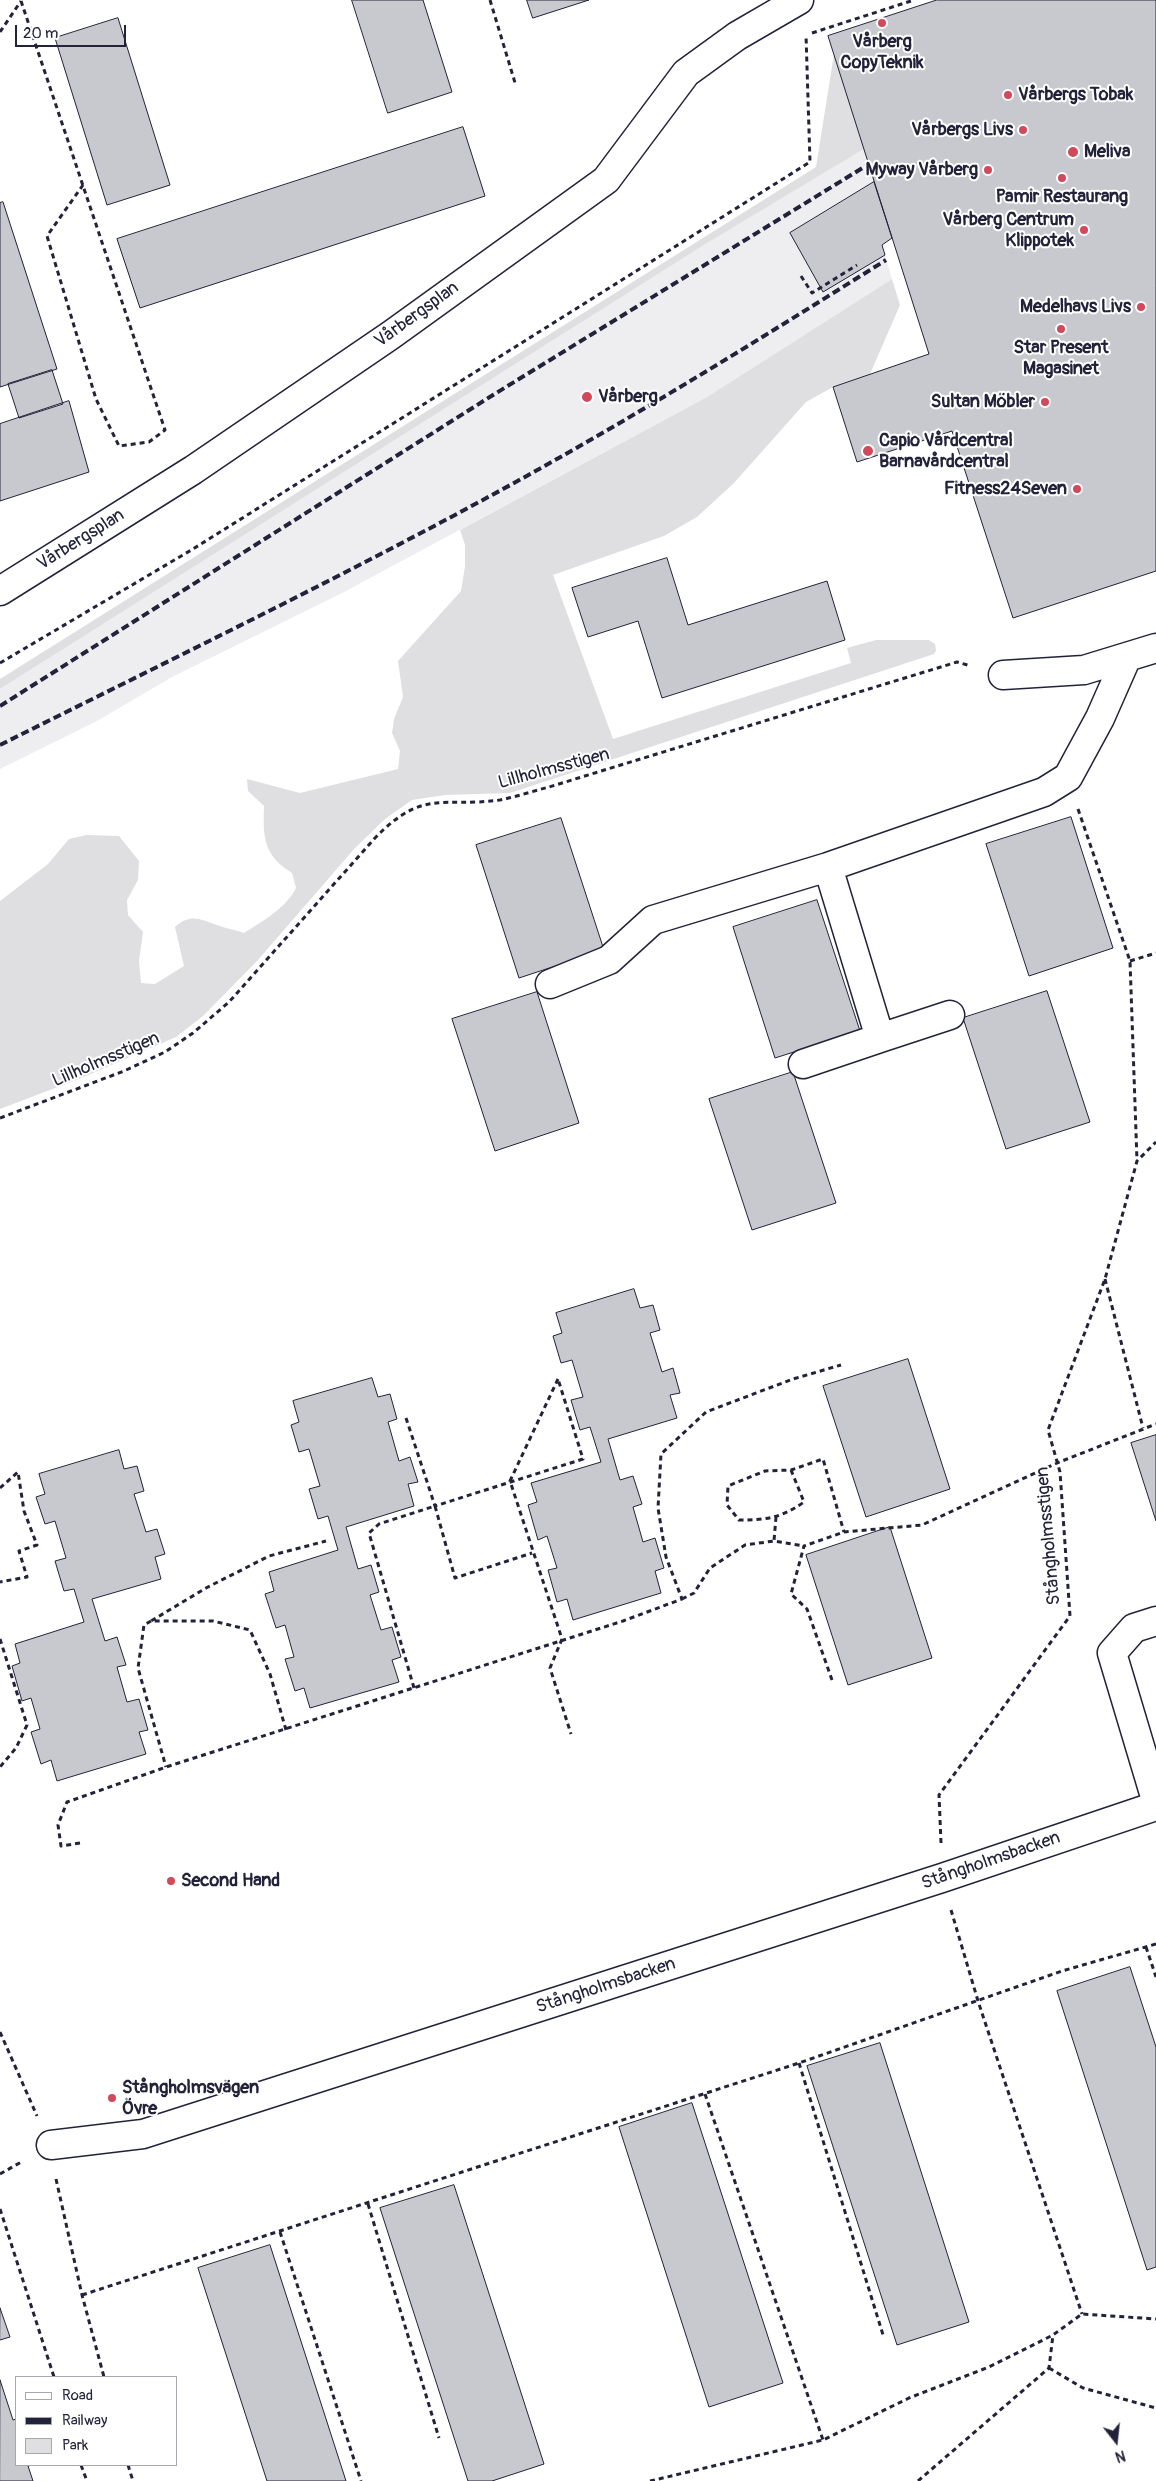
<!DOCTYPE html>
<meta charset="utf-8">
<style>
body{margin:0}
#map{position:relative;width:1156px;height:2481px;overflow:hidden;background:#fff;font-family:Pangolin,sans-serif}
canvas{display:block}
.legend{position:absolute;left:15px;top:2376px;width:162px;height:90px;box-sizing:border-box;background:#fff;border:1px solid #a7a7b1;margin:0;padding:6px 9px;list-style:none;font-size:15px;color:#22223b}
.legend li{display:flex;align-items:center;gap:10px;height:25px}
.legend b{width:25px;border:1px solid #a7a7b1}
.north{position:absolute;left:1091px;top:2416px;width:50px;height:50px;-webkit-text-stroke:4px #fff;paint-order:stroke;rotate:164deg;font-size:14px;font-weight:700;line-height:20px;text-align:center;color:#22223b}
.north::after{content:'';display:block;margin:auto;width:18px;height:22px;background:#22223b;clip-path:polygon(50% 0,100% 100%,50% 72%,0 100%)}
.scale{position:absolute;left:15px;top:25px;width:111px;height:22px;box-sizing:border-box;border:2px solid #22223b;border-top:0;padding-left:6px;font-size:15px;line-height:18px;white-space:nowrap;color:#22223b;-webkit-text-stroke:4px #fff;paint-order:stroke}
</style>
<div id="map">
<canvas width="1156" height="2481"></canvas>
<ul class="legend">
<li><b style="height:6px;background:#fff"></b>Road</li>
<li><b style="height:6px;background:#22223b"></b>Railway</li>
<li><b style="height:14px;background:#dfdfe2"></b>Park</li>
</ul>
<div class="north">N</div>
<div class="scale">20 m</div>
</div>
<script>
const context = document.querySelector('canvas').getContext('2d');
context.lineJoin = 'round';
function fillPath(path, color) {
  context.fillStyle = color;
  context.fill(path, 'evenodd');
}
function stroke(path, color, width, dash) {
  context.strokeStyle = color;
  context.lineWidth = width;
  context.lineCap = dash ? 'butt' : 'round';
  context.setLineDash(dash || []);
  context.stroke(path);
}
function drawText(font, color, halo, rows, align = 'center') {
  context.font = font + ' Pangolin,sans-serif';
  context.lineWidth = 4;
  context.setLineDash([]);
  context.textBaseline = 'middle';
  context.strokeStyle = halo;
  context.fillStyle = color;
  for (const [text, x, y, turn = 0] of rows) {
    context.save();
    context.translate(x, y);
    context.rotate((+turn || 0) * Math.PI / 180);
    context.textAlign = isNaN(turn) ? turn : align;
    if (halo) context.strokeText(text, 0, 0);
    context.fillText(text, 0, 0);
    context.restore();
  }
}
const built = new Path2D(`
 M864,149L874,182L790,233L885,255L892,279L707,397L344,592L172,677L97,721L0,769V689L704,245Z`);
const green = new Path2D(`
 M834,54L864,149L704,245L0,689V679L816,167Z
 M892,279L900,305L870,374L833,387L806,402L734,483L697,517L664,536L553,575L613,739L851,663L847,648L876,640H929L935,644L936,651L934,654L510,793L445,795L412,800L385,819L355,848L257,961L203,1016L176,1037L84,1077L0,1109V901L48,864L69,839L86,835L119,836L139,861L138,880L127,900L128,915L143,932L139,961L141,983L155,984L184,966L175,927C191,912 202,920 220,926C228,929 236,930 244,933C263,921 286,908 296,888L292,873C263,855 263,837 264,806L248,791L247,779L300,793L398,769L400,751L392,733L394,719L403,697L398,661L461,591L465,566V545L460,530L707,397Z`);
const building = new Path2D(`
 M352,0H423L452,92L388,113Z
 M527,0H589L533,18Z
 M937,0H1156V571L1013,618L952,431L857,462L833,387L929,354L828,36Z
 M118,18L170,185L107,205L55,38Z
 M463,127L485,196L140,308L117,239Z
 M874,182L892,238L882,245L885,255L823,292L790,233Z
 M3,202L57,369L0,387V203Z
 M52,370L63,404L19,418L8,384Z
 M69,401L89,472L0,501V424Z
 M667,558L688,625L827,581L845,640L662,698L638,621L588,637L572,588Z
 M1071,817L1113,948L1029,976L986,844Z
 M561,818L604,950L519,978L476,845Z
 M817,900L860,1031L775,1058L733,927Z
 M1047,991L1090,1122L1006,1149L963,1018Z
 M537,992L579,1123L495,1151L452,1019Z
 M793,1072L836,1203L752,1230L709,1099Z
 M634,1289L640,1308L653,1305L660,1330L650,1333L662,1372L673,1368L680,1393L670,1395L677,1418L608,1439L620,1480L633,1476L642,1504L633,1507L643,1542L655,1538L664,1568L655,1571L661,1593L573,1620L567,1599L557,1602L548,1570L557,1568L547,1536L538,1540L528,1505L537,1502L531,1483L601,1462L590,1427L580,1430L571,1400L583,1397L572,1360L561,1363L553,1336L562,1333L556,1313Z
 M908,1359L950,1489L866,1517L823,1386Z
 M372,1378L378,1397L390,1394L397,1419L388,1422L399,1461L410,1457L418,1482L408,1484L414,1506L346,1527L358,1569L371,1565L379,1592L370,1595L381,1630L392,1627L401,1657L392,1660L399,1682L310,1708L304,1688L295,1691L285,1659L294,1657L285,1625L276,1628L265,1594L274,1591L269,1572L338,1550L328,1516L318,1519L309,1489L320,1486L309,1449L299,1452L291,1425L299,1422L293,1401Z
 M1156,1435V1521L1131,1443Z
 M119,1450L124,1469L137,1466L144,1491L134,1494L146,1532L157,1529L165,1554L155,1557L161,1579L92,1599L105,1641L117,1637L126,1665L117,1667L127,1702L139,1699L148,1730L139,1732L146,1754L57,1781L51,1760L41,1764L31,1732L40,1729L31,1698L22,1701L12,1666L20,1663L15,1644L84,1622L74,1589L64,1591L55,1561L66,1558L55,1521L45,1524L36,1497L45,1494L39,1474Z
 M890,1527L932,1658L848,1685L806,1555Z
 M1130,1967L1156,2047V2267L1147,2270L1057,1991Z
 M880,2043L969,2322L897,2345L807,2066Z
 M692,2103L783,2383L709,2407L619,2127Z
 M454,2185L544,2464L492,2481H468L380,2208Z
 M270,2245L346,2481H267L198,2268Z
 M0,2308L10,2337L0,2340Z
 M0,2380L13,2420L16,2419V2465H32L28,2466L33,2481H0Z`);
const path = new Path2D(`
 M490,0L516,86
 M21,1L165,430L149,442L119,446L96,399L47,236L83,185
 M0,32L21,1
 M812,33L914,0
 M801,276L812,293L857,265
 M0,663L193,549L810,162L806,35
 M1078,809L1130,961L1137,1161
 M1130,961L1156,953
 M0,1118L124,1071L165,1052L193,1033L229,1002L375,838C424,788 441,808 500,800C516,797 533,791 549,787L957,662L971,666
 M1105,1279L1143,1428
 M558,1379L510,1481L562,1639L550,1668L571,1734
 M406,1418L435,1506L583,1459L558,1379
 M791,1470L804,1502C781,1518 767,1520 739,1520L727,1505L728,1486L765,1471L791,1470L823,1459L844,1532
 M0,1488L18,1472L24,1511L37,1545L19,1551L27,1577L0,1582
 M776,1517L774,1541L804,1546
 M682,1599L694,1593L710,1568L745,1545L774,1541
 M151,1621L144,1625L138,1668L166,1767
 M0,1639L27,1725L16,1748L0,1767
 M832,1680L807,1609L791,1594L804,1546L844,1532L922,1525L1057,1463L1156,1424
 M414,1688L369,1533L379,1524L435,1506L455,1578L532,1553
 M286,1730L270,1674L250,1630L213,1621H151L206,1588L269,1556L326,1541
 M80,1843L61,1846L58,1825L67,1802L166,1767L623,1621L682,1599L666,1557L658,1508L661,1454L706,1412L793,1379L841,1365
 M941,1843L939,1795L1070,1616L1060,1472L1048,1430L1105,1279L1137,1161L1156,1142
 M951,1910L978,2001L1082,2314
 M1146,1947L1156,1977
 M0,2032L37,2116
 M799,2063L884,2338
 M705,2094L823,2440
 M0,2174L23,2161
 M56,2179L82,2295L104,2377
 M368,2204L439,2438
 M0,2209L54,2377
 M280,2232L361,2481
 M82,2295L799,2063L1062,1971L1156,1944
 M1049,2368L1083,2388L1156,2408
 M81,2465L87,2481
 M128,2465L133,2481
 M650,2481L823,2440L909,2398L989,2367L1053,2335L1082,2314L1156,2319
 M918,2481L1049,2368L1053,2335`);
const minor = new Path2D(`
 M0,591L193,470L391,335L606,180L686,73L737,36L799,0
 M1003,675L1084,670L1156,648
 M550,984L609,960L653,920L828,867L1044,792L1068,777L1100,718L1126,659
 M880,1038L950,1015
 M803,1064L880,1038L828,867
 M1156,1621L1134,1628L1112,1653L1156,1800
 M51,2145L143,2134L942,1878L1156,1806`);
const rail = new Path2D(`
 M0,706L493,395L869,164
 M0,745C168,661 338,579 503,489C633,418 760,339 886,260`);
const markers = [
 [882,23,5,"#d1495b"],
 [1008,95,5,"#d1495b"],
 [1023,130,5,"#d1495b"],
 [1073,152,6,"#d1495b"],
 [988,170,5,"#d1495b"],
 [1062,178,5,"#d1495b"],
 [1084,230,5,"#d1495b"],
 [1141,307,5,"#d1495b"],
 [1061,329,5,"#d1495b"],
 [587,397,6,"#d1495b"],
 [1045,402,5,"#d1495b"],
 [868,451,6,"#d1495b"],
 [1077,489,5,"#d1495b"],
 [171,1881,5,"#d1495b"],
 [112,2098,5,"#d1495b"]
];
const poiNames = [
 ["Vårberg",882,42,"center"],
 ["CopyTeknik",882,63,"center"],
 ["Vårbergs Tobak",1018,95],
 ["Vårbergs Livs",1013,130,"right"],
 ["Meliva",1084,152],
 ["Myway Vårberg",978,170,"right"],
 ["Pamir Restaurang",1062,197,"center"],
 ["Vårberg Centrum",1074,220,"right"],
 ["Klippotek",1074,241,"right"],
 ["Medelhavs Livs",1131,307,"right"],
 ["Star Present",1061,348,"center"],
 ["Magasinet",1061,369,"center"],
 ["Vårberg",598,397],
 ["Sultan Möbler",1035,402,"right"],
 ["Capio Vårdcentral",879,441],
 ["Barnavårdcentral",879,462],
 ["Fitness24Seven",1067,489,"right"],
 ["Second Hand",181,1881],
 ["Stångholmsvägen",122,2088],
 ["Övre",122,2109]
];
const streetNames = [
 ["Vårbergsplan",417,315,-36],
 ["Vårbergsplan",81,540,-32],
 ["Lillholmsstigen",554,769,-15],
 ["Lillholmsstigen",106,1060,-23],
 ["Stångholmsstigen",1049,1536,-95],
 ["Stångholmsbacken",991,1861,-19],
 ["Stångholmsbacken",606,1986,-18]
];
fillPath(built, '#eeeef1');
fillPath(green, '#dfdfe2');
fillPath(building, '#c8c8cf');
stroke(building, '#22223b', 1);
stroke(minor, '#22223b', 31);
stroke(path, '#22223b', 3, [5, 4]);
stroke(minor, '#fff', 28);
stroke(rail, '#22223b', 4, [8, 4]);
for (const [x, y, r, color] of markers) {
  const dot = new Path2D();
  dot.arc(x, y, r, 0, 2 * Math.PI);
  context.fillStyle = color;
  context.fill(dot);
  stroke(dot, '#fff', 2);
}
drawText('bold 18px', '#22223b', '#fff', poiNames, 'left');
drawText('18px', '#22223b', '#fff', streetNames);
</script>
